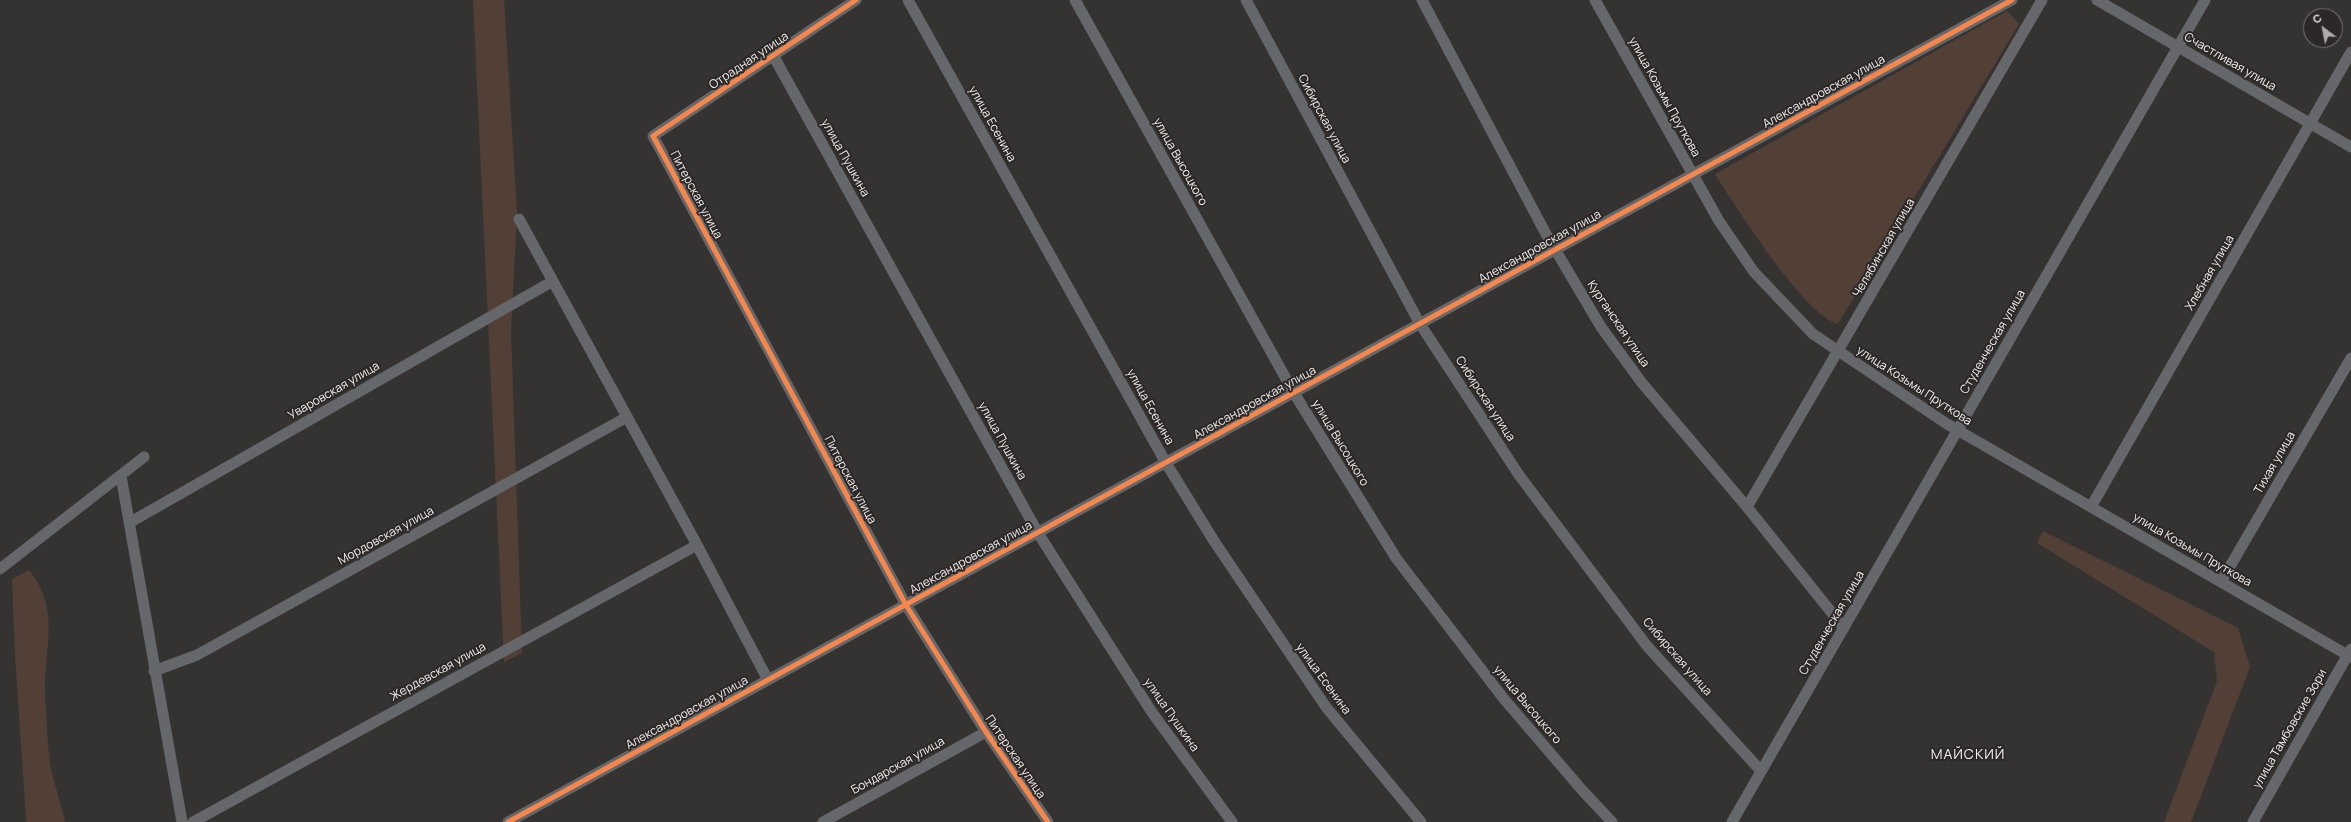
<!DOCTYPE html>
<meta charset="utf-8">
<style>
body{margin:0}
#map{position:relative;width:2351px;height:822px;overflow:hidden;background:#353331;font-family:Manrope,sans-serif}
canvas{display:block}
.north{position:absolute;left:2303px;top:8px;width:40px;height:40px;box-sizing:border-box;background:#2c2827;border:1px solid #7a7776;border-radius:50%;rotate:328deg;font-size:11px;font-weight:700;line-height:16px;text-align:center;color:#f0edec}
.north::after{content:'';display:block;margin:auto;width:14px;height:18px;background:#afacab;clip-path:polygon(50% 0,100% 100%,50% 72%,0 100%)}
</style>
<div id="map">
<canvas width="2351" height="822"></canvas>
<div class="north">С</div>
</div>
<script>
const context = document.querySelector('canvas').getContext('2d');
context.lineJoin = 'round';
function fillPath(path, color) {
  context.fillStyle = color;
  context.fill(path, 'evenodd');
}
function stroke(path, color, width, dash) {
  context.strokeStyle = color;
  context.lineWidth = width;
  context.lineCap = dash ? 'butt' : 'round';
  context.setLineDash(dash || []);
  context.stroke(path);
}
function drawText(font, color, halo, rows, align = 'center') {
  context.font = font + ' Manrope,sans-serif';
  context.lineWidth = 4;
  context.setLineDash([]);
  context.textBaseline = 'middle';
  context.strokeStyle = halo;
  context.fillStyle = color;
  for (const [text, x, y, turn = 0] of rows) {
    context.save();
    context.translate(x, y);
    context.rotate((+turn || 0) * Math.PI / 180);
    context.textAlign = isNaN(turn) ? turn : align;
    if (halo) context.strokeText(text, 0, 0);
    context.fillText(text, 0, 0);
    context.restore();
  }
}
const green = new Path2D(`
 M473,0H504L517,213L511,331L522,653L504,662Z
 M2007,11L2019,24L1838,324C1805,316 1735,206 1715,174Z
 M2043,531L2238,628L2250,667L2191,822H2164L2217,681L2214,652L2037,543Z
 M29,570C62,610 43,652 45,696C47,720 47,746 51,769C55,787 61,804 65,822H27L26,819L15,655L12,579Z`);
const street = new Path2D(`
 M856,0L653,136L906,605L986,732L1048,822
 M908,0L1166,463L1214,541L1326,707L1421,822
 M1075,0L1294,393L1396,558L1504,699L1582,790L1612,822
 M1246,0L1420,324L1519,475L1647,646L1761,771
 M1422,0L1546,234L1601,327L1642,383L1747,507L1844,628
 M1595,0L1719,221L1754,272L1813,334L1947,424L2351,657
 M2097,0L2351,147
 M774,57L1038,533L1151,711L1232,822
 M519,219L697,545L768,680
 M121,476L182,822
 M1747,507L2042,0
 M2091,507L2351,52
 M129,523L553,281
 M0,569L144,457
 M2221,582L2351,358
 M154,671L197,655L627,417
 M193,822L697,545
 M508,822L2012,0
 M823,822L986,732
 M1732,822L2205,0
 M2253,822L2351,649`);
const cycleway = new Path2D(`
 M856,0L653,136L906,605L986,732L1048,822
 M508,822L2012,0`);
const streetNames = [
 ["Отрадная улица",749,61,-34],
 ["Счастливая улица",2230,62,30],
 ["Александровская улица",1824,92,-29],
 ["улица Козьмы Пруткова",1664,97,61],
 ["Сибирская улица",1324,119,62],
 ["улица Есенина",992,124,61],
 ["улица Пушкина",845,158,61],
 ["улица Высоцкого",1180,162,61],
 ["Питерская улица",696,195,62],
 ["Александровская улица",1540,247,-29],
 ["Челябинская улица",1884,248,-60],
 ["Хлебная улица",2210,273,-60],
 ["Курганская улица",1618,324,56],
 ["Студенческая улица",1993,342,-60],
 ["улица Козьмы Пруткова",1914,386,33],
 ["Уваровская улица",334,391,-30],
 ["Сибирская улица",1485,399,57],
 ["Александровская улица",1255,403,-29],
 ["улица Есенина",1150,407,61],
 ["улица Пушкина",1002,441,61],
 ["улица Высоцкого",1340,443,59],
 ["Тихая улица",2275,463,-60],
 ["Питерская улица",850,480,62],
 ["Мордовская улица",386,536,-29],
 ["улица Козьмы Пруткова",2192,550,30],
 ["Александровская улица",971,558,-29],
 ["Студенческая улица",1832,623,-60],
 ["Сибирская улица",1677,657,49],
 ["Жердевская улица",438,672,-29],
 ["улица Есенина",1323,679,54],
 ["улица Высоцкого",1527,705,50],
 ["Александровская улица",687,713,-29],
 ["улица Пушкина",1171,715,55],
 ["улица Тамбовские Зори",2290,729,-60],
 ["Питерская улица",1015,757,56],
 ["Бондарская улица",898,766,-29]
];
const quarterNames = [
 ["МАЙСКИЙ",1968,755]
];
fillPath(green, '#524037');
stroke(street, '#66676a', 11);
stroke(cycleway, '#f5874c', 5);
drawText('12px', '#f0edec', '#2c2827', streetNames);
context.letterSpacing = '1px';
drawText('14px', '#f0edec', '#2c2827', quarterNames);
context.letterSpacing = '0px';
</script>
